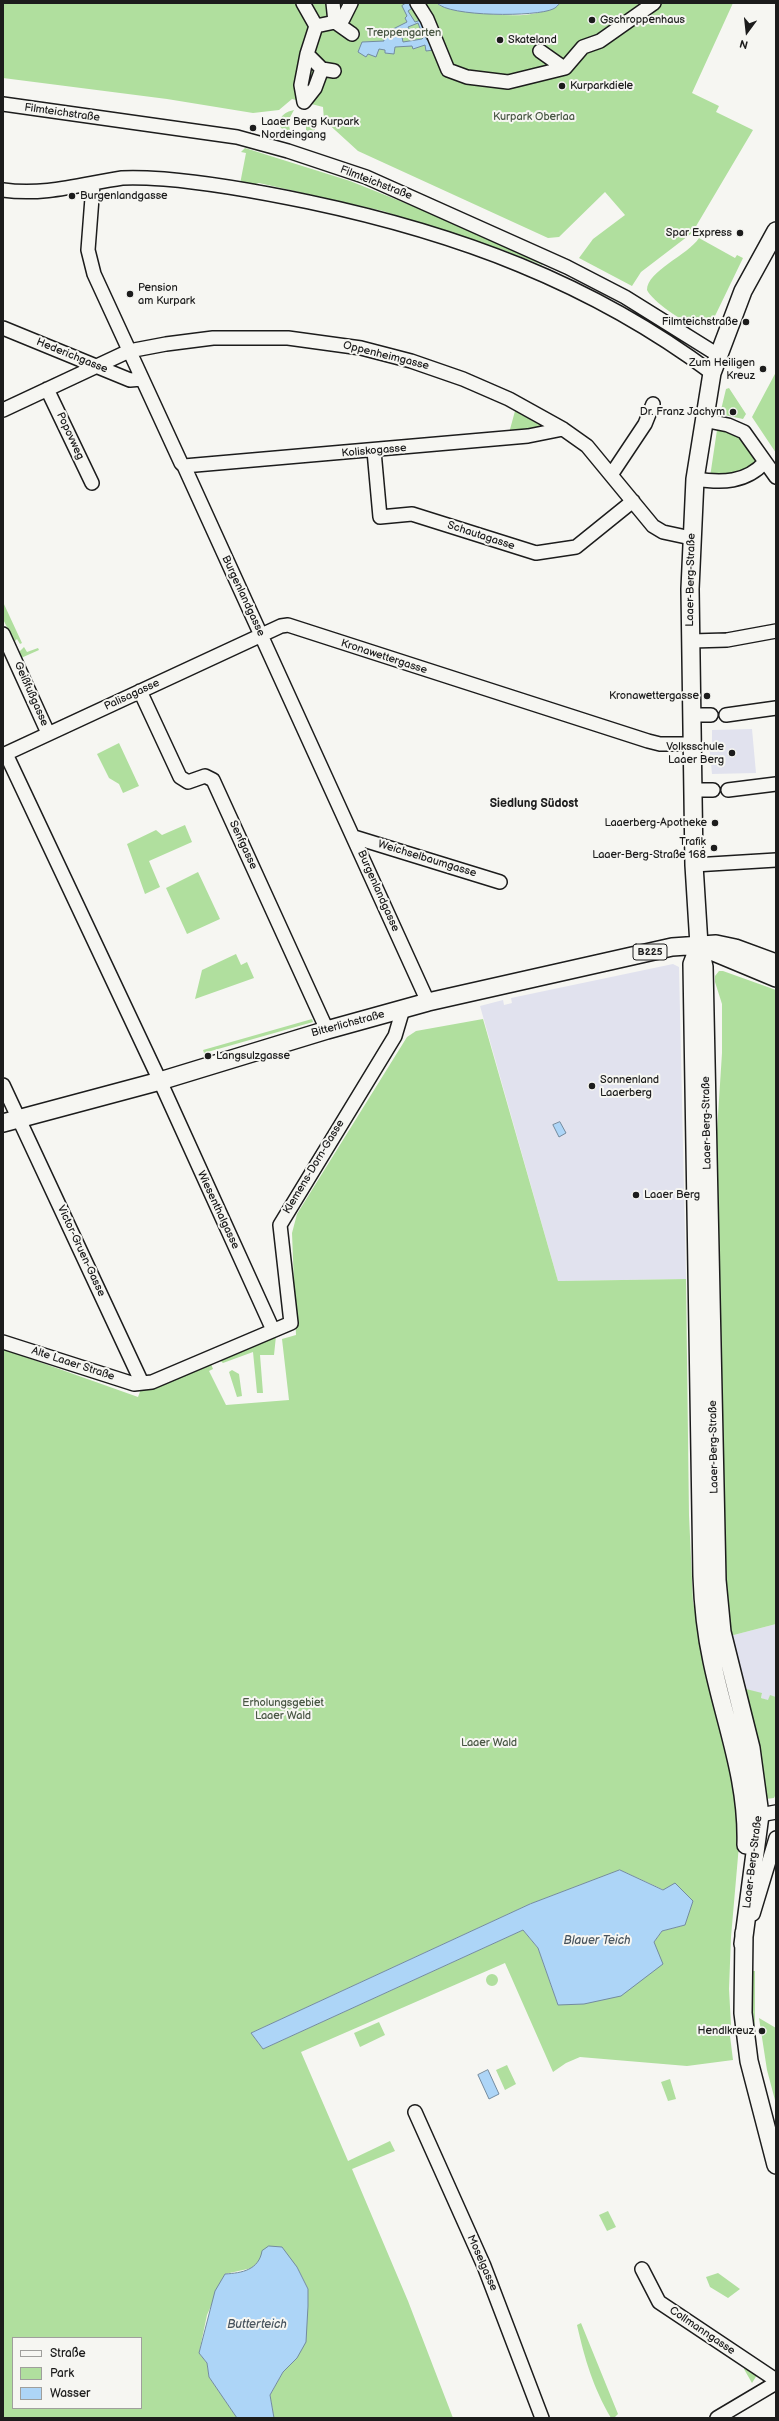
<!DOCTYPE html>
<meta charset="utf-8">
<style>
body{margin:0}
#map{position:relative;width:779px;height:2421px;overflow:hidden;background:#f6f6f2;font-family:"Balsamiq Sans",sans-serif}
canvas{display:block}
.frame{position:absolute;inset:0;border:4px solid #1c1c1c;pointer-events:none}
.legend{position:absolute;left:12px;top:2337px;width:130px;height:72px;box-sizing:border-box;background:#f6f6f2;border:1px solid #9f9f9c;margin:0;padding:5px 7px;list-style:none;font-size:12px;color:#1c1c1c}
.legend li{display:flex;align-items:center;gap:8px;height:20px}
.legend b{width:20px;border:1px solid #9f9f9c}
.north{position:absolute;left:727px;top:12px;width:40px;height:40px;-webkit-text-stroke:3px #f6f6f2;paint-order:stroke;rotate:195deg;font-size:11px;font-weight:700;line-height:16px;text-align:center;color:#1c1c1c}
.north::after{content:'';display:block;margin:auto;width:14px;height:18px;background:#1c1c1c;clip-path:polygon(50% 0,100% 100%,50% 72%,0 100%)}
</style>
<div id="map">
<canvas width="779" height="2421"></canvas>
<div class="frame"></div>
<ul class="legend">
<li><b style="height:5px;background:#f6f6f2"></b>Straße</li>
<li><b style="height:11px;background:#b0df9e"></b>Park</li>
<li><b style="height:11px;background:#add5f7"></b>Wasser</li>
</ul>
<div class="north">N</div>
</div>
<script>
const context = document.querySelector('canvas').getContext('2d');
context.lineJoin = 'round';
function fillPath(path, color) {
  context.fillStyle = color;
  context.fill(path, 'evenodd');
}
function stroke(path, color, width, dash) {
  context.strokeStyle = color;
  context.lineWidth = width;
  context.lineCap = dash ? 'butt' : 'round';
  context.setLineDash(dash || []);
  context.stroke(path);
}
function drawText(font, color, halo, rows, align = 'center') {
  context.font = font + ' "Balsamiq Sans",sans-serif';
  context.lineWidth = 4;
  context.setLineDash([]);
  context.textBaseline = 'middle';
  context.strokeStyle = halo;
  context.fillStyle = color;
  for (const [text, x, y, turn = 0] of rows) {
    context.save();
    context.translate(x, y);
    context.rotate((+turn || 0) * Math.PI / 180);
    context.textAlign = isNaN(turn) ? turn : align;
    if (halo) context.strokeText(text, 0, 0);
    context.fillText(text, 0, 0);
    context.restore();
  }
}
const built = new Path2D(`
 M752,729L756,773L712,774L709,744L712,743V730Z
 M673,964L679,967L686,1279L558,1281L480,1006L503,1000L504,1005L512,1003L511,998Z
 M776,1624V1697L770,1696L769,1701L761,1698L762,1694L742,1688L730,1636Z`);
const green = new Path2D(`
 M3,3H437L440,6C471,12 534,25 560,3H733L692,93L719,106L716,112L753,130L692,233L641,272L632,286L579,258L593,239L625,215L605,192L559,237L548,238L358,151L324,120L323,107L292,99L279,110L253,113L167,99L3,78Z
 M294,110L288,121L290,130L287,131L281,128C277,118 284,112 294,110Z
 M306,119L314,123L315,130L309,138L301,140L306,130Z
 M245,148L350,181L415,207L420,206L543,263L542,265L503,250L469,240L383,211L259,183L249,186L240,184L246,153L241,152Z
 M699,238L735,258L737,255L743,258L714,318C710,324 704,328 696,326C685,324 651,300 647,290C647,271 688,255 699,238Z
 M776,372V453L752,417Z
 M729,388L746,414L743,419L720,414L726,389Z
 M515,411L540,425L541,428L509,433Z
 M724,428L735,430L759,461L743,474L710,477L717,430Z
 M3,602L22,643L20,644L17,639L14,642L3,619Z
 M24,647L27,652L38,648L39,650L21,658L19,652Z
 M119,743L139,786L123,793L119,784L109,778L97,754Z
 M185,825L192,842L149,861L160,887L145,894L127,844L156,830L162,835Z
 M198,872L220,919L187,934L166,888Z
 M236,954L241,965L247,962L254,978L195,999L202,970Z
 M719,971H723L776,990V1624L730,1636L725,1604L715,1162L722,1053V1004L715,982V976Z
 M312,1019L313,1022L204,1053L203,1050Z
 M483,1019L558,1281L686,1279L689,1515L693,1602L729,1753L737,1797L739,1845L731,1937L729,1989L731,2025L729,2028L733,2060L687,2066L580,2057L566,2063L553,2072L505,1963L301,2052L348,2161L390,2141L395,2151L352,2169L408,2301L453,2418H274L270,2395L283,2372L297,2358L308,2306V2289L297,2267L261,2259L252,2268L225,2274L207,2315L199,2353L207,2363L209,2377L237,2418H3V1349L138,1397L141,1389L211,1364L213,1369L209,1371L226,1405L289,1400L282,1339L296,1335L292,1233L297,1214L407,1037L416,1031ZM620,1870L664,1890L685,1925L662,1931L654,1942L558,2005L538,1948L523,1930L263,2049L251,2033L530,1904ZM13,2338H141V2408H13Z
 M276,1336L274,1355H260L263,1393H257L253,1352L223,1363L218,1359Z
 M232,1370L239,1374L242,1396L237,1397L229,1372Z
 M742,1688L762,1693L761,1698L768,1700L770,1695L776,1697V1794L774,1798L765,1799Z
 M752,1971H755V2027L753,2013Z
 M486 1980a6 6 0 1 1 12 0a6 6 0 1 1-12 0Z
 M759,2018L776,2028V2104L767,2070Z
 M379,2022L385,2035L360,2047L354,2033Z
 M507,2065L516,2084L505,2090L496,2070Z
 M670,2079L676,2099L668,2101L661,2082Z
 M608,2211L616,2227L607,2231L599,2215Z
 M718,2273L740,2289L728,2298L710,2287L706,2277Z
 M581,2323L618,2414L614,2418H611C593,2387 585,2360 577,2325Z
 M746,2367L757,2375L752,2383L744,2369Z`);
const water = new Path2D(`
 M406,3H413L415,6L408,11L415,22L421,20L425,29L421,31L418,23L408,27L409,29L401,32L403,42L422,39L425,36L427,40H431L434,50L426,51L425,45L413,49L412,46L395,47L394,54L385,53V50L379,49L376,57L368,54L366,57L358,52L362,42L384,41L383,35H392L391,30L407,22L405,18L407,16L402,6Z
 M437,3H560C558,5 556,8 553,9C537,17 448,17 437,3Z
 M560,1122L566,1133L559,1137L553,1125Z
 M620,1870L663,1890L675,1883L693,1901L685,1925L662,1931L654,1942L663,1964L621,1996L584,2004L558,2005L538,1948L523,1930L263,2049L251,2033L530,1904Z
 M488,2070L499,2094L489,2099L478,2075Z
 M269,2246L282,2247L297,2267L308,2289V2306L306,2342L297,2358L283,2372L270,2395L274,2418H237L209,2377L207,2363L199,2353L215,2291L225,2274C242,2273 259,2270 262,2251Z`);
const minor = new Path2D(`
 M303,3L316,26
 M417,3L427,19L448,70L467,77L508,82L565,68L583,47L600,41L654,3
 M335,22L343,19L351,3
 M335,22L352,34
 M540,51L564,68
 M322,69L334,71
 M304,102L315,88L322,69L307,54L316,26L335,22L333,3
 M304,102L301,85L307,54
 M3,104L237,137L288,151L366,177L567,267L625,297L718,355
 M93,185L88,250L94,274L181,463L184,466L428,1002
 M3,190C45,196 82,184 122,178C136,177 150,178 164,179C213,183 261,192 309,202C456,233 590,282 712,373
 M3,328L130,380L142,379
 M47,389L92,483
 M3,410L129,351L166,344L213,338H288L361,348L411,361L463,379L509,399L563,429L587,446L653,526L663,532L691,538
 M703,420L728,425L744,432L776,477
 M374,451L380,517L412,514L536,553L576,547L633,501
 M184,466L528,436L563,429
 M611,475L645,424L653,404
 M695,479C722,483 746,483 765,462
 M3,634L48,733
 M691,641L727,640L776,631
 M140,691L180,777L188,782L205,776L213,780L327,1030
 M692,715H711
 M726,715L776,708
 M6,754L160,1081L273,1330
 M3,755L281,626L288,625L648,741L660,744H692
 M693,790H713
 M728,790L776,784
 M354,837L500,882
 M694,865L776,860
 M3,1085L142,1383
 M3,1342L134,1384L152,1382L291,1323L280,1225L395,1036L403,1009
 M754,1820L760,1815L776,1812
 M753,1914L776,1838
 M415,2112L484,2266L542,2418
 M642,2269L659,2302L776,2380
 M717,2418L776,2383`);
const major = new Path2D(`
 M699,946L692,964L702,1576C703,1605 706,1633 712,1661C725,1724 748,1779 746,1845
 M704,948L776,978
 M3,1123L160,1081L327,1030L428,1002L672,947L716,944L735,948L776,963
 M744,1933L743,2013L749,2061L776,2165
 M743,1944L760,1815L751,1748L722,1632L717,1580L704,967L699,945L694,865L690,589L695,479L712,373L743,291L776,231`);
const markers = [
 [592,20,4,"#1c1c1c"],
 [500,40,4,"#1c1c1c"],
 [562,86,4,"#1c1c1c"],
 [253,128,4,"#1c1c1c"],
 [72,196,4,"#1c1c1c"],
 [740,233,4,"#1c1c1c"],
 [130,294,4,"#1c1c1c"],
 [746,322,4,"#1c1c1c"],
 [763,369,4,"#1c1c1c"],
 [733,412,4,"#1c1c1c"],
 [707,696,4,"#1c1c1c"],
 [732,753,4,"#1c1c1c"],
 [715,823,4,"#1c1c1c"],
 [714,848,4,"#1c1c1c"],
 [208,1056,4,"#1c1c1c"],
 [592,1086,4,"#1c1c1c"],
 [636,1195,4,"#1c1c1c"],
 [762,2031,4,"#1c1c1c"]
];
const shields = [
 [650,952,34]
];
const shieldNames = [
 ["B225",650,952]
];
const poiNames = [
 ["Gschroppenhaus",600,20],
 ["Skateland",508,40],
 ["Kurparkdiele",570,86],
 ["Laaer Berg Kurpark",261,122],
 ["Nordeingang",261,135],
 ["Burgenlandgasse",80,196],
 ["Spar Express",732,233,"right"],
 ["Pension",138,288],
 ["am Kurpark",138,301],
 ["Filmteichstraße",738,322,"right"],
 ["Zum Heiligen",755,363,"right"],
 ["Kreuz",755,376,"right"],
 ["Dr. Franz Jachym",725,412,"right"],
 ["Kronawettergasse",699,696,"right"],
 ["Volksschule",724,747,"right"],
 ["Laaer Berg",724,760,"right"],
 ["Laaerberg-Apotheke",707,823,"right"],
 ["Trafik",706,842,"right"],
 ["Laaer-Berg-Straße 168",706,855,"right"],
 ["Langsulzgasse",216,1056],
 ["Sonnenland",600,1080],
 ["Laaerberg",600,1093],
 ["Laaer Berg",644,1195],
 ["Hendlkreuz",754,2031,"right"]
];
const parkNames = [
 ["Treppengarten",404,33],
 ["Kurpark Oberlaa",534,117],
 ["Erholungsgebiet",283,1703],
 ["Laaer Wald",283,1716],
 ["Laaer Wald",489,1743]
];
const streetNames = [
 ["Filmteichstraße",62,113,8],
 ["Filmteichstraße",376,183,21],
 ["Hederichgasse",72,356,22],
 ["Oppenheimgasse",386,356,14],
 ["Popovweg",70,436,65],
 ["Koliskogasse",374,451,-5],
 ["Schautagasse",481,536,18],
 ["Laaer-Berg-Straße",691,580,-89],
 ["Burgenlandgasse",243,596,65],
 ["Kronawettergasse",384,657,18],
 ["Geißfußgasse",31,694,66],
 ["Palisagasse",132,695,-25],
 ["Senfgasse",243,845,65],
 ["Weichselbaumgasse",427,859,17],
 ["Burgenlandgasse",378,891,66],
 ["Bitterlichstraße",348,1024,-15],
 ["Laaer-Berg-Straße",707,1123,-91],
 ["Klemens-Dorn-Gasse",314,1167,-59],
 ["Wiesenthalgasse",218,1210,65],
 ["Victor-Gruen-Gasse",81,1251,65],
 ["Alte Laaer Straße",73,1364,18],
 ["Laaer-Berg-Straße",714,1447,-91],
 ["Laaer-Berg-Straße",753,1862,-83],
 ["Moselgasse",482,2263,66],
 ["Collmanngasse",702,2331,34]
];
const neighbourhoodNames = [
 ["Siedlung Südost",534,804]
];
const waterNames = [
 ["Blauer Teich",597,1941],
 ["Butterteich",257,2325]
];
fillPath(built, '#e1e2ee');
fillPath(green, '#b0df9e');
fillPath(water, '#add5f7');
stroke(water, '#738b9f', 1);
stroke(minor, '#1c1c1c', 16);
stroke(major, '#1c1c1c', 20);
stroke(minor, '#f6f6f2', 13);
stroke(major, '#f6f6f2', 17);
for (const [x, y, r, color] of markers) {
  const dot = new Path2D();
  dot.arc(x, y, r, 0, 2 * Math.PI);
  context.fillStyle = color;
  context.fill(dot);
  stroke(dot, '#f6f6f2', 1.5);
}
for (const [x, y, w] of shields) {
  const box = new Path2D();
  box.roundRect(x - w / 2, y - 8, w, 16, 3);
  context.fillStyle = '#f6f6f2';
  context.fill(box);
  stroke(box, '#1c1c1c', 1);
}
drawText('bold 10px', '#1c1c1c', null, shieldNames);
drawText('11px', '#1c1c1c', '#f6f6f2', poiNames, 'left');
drawText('11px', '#485643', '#f6f6f2', parkNames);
drawText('11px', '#1c1c1c', '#f6f6f2', streetNames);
drawText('bold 12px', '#1c1c1c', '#f6f6f2', neighbourhoodNames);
drawText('italic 12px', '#48545e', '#f6f6f2', waterNames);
</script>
